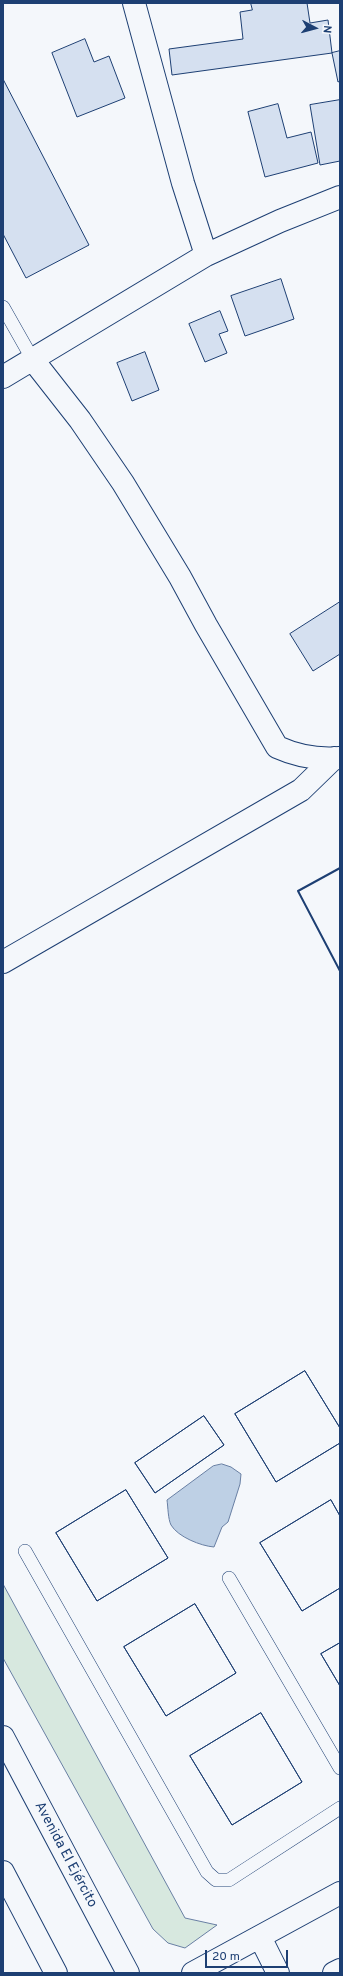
<!DOCTYPE html>
<meta charset="utf-8">
<style>
body{margin:0}
#map{position:relative;width:343px;height:1976px;overflow:hidden;background:#f4f7fb;font-family:Overpass,sans-serif}
canvas{display:block}
.frame{position:absolute;inset:0;border:4px solid #1d3f73;pointer-events:none}
.north{position:absolute;left:295px;top:8px;width:40px;height:40px;-webkit-text-stroke:3px #f4f7fb;paint-order:stroke;rotate:96deg;font-size:11px;font-weight:700;line-height:16px;text-align:center;color:#1d3f73}
.north::after{content:'';display:block;margin:auto;width:14px;height:18px;background:#1d3f73;clip-path:polygon(50% 0,100% 100%,50% 72%,0 100%)}
.scale{position:absolute;left:205px;top:1950px;width:83px;height:18px;box-sizing:border-box;border:2px solid #1d3f73;border-top:0;padding-left:5px;font-size:12px;line-height:14px;white-space:nowrap;color:#1d3f73;-webkit-text-stroke:3px #f4f7fb;paint-order:stroke}
</style>
<div id="map">
<canvas width="343" height="1976"></canvas>
<div class="frame"></div>
<div class="north">N</div>
<div class="scale">20 m</div>
</div>
<script>
const context = document.querySelector('canvas').getContext('2d');
context.lineJoin = 'round';
function fillPath(path, color) {
  context.fillStyle = color;
  context.fill(path, 'evenodd');
}
function stroke(path, color, width, dash) {
  context.strokeStyle = color;
  context.lineWidth = width;
  context.lineCap = dash ? 'butt' : 'round';
  context.setLineDash(dash || []);
  context.stroke(path);
}
function drawText(font, color, halo, rows, align = 'center') {
  context.font = font + ' Overpass,sans-serif';
  context.lineWidth = 3;
  context.setLineDash([]);
  context.textBaseline = 'middle';
  context.strokeStyle = halo;
  context.fillStyle = color;
  for (const [text, x, y, turn = 0] of rows) {
    context.save();
    context.translate(x, y);
    context.rotate((+turn || 0) * Math.PI / 180);
    context.textAlign = isNaN(turn) ? turn : align;
    if (halo) context.strokeText(text, 0, 0);
    context.fillText(text, 0, 0);
    context.restore();
  }
}
const green = new Path2D(`
 M3,1584L185,1918L217,1925L185,1948L168,1943L153,1929L3,1658Z`);
const water = new Path2D(`
 M222,1464L231,1467L241,1474L240,1484L228,1522L222,1527L214,1547C201,1546 178,1537 171,1525C168,1519 168,1507 167,1500L213,1466Z`);
const building = new Path2D(`
 M251,3H307L310,23L328,20L332,53L172,75L169,49L243,39L240,12L252,10Z
 M85,39L94,62L109,56L125,98L77,117L52,53Z
 M340,51V81L338,82L332,53Z
 M3,79L89,245L26,278L3,234Z
 M340,100V161L320,165L310,105Z
 M278,104L287,138L311,132L318,163L265,177L248,112Z
 M281,279L294,319L245,336L231,296Z
 M220,311L228,331L219,334L227,353L205,362L189,324Z
 M145,352L159,390L132,401L117,363Z
 M340,602V654L313,671L290,634Z
 M305,1371L340,1428V1443L276,1482L235,1414Z
 M305,1371L340,1428V1443L276,1482L235,1414Z
 M204,1416L224,1445L155,1493L135,1463Z
 M204,1416L224,1445L155,1493L135,1463Z
 M126,1490L168,1558L97,1601L56,1533Z
 M126,1490L168,1558L97,1601L56,1533Z
 M331,1500L340,1516V1588L302,1611L260,1543Z
 M331,1500L340,1516V1588L302,1611L260,1543Z
 M195,1604L236,1673L166,1716L124,1647Z
 M195,1604L236,1673L166,1716L124,1647Z
 M340,1643V1686L321,1654Z
 M340,1643V1686L321,1654Z
 M261,1713L302,1782L232,1825L190,1756Z
 M261,1713L302,1782L232,1825L190,1756Z`);
const lane = new Path2D(`
 M3,307L33,360
 M25,1551L207,1872L216,1880H229L340,1808
 M229,1578L340,1768`);
const street = new Path2D(`
 M134,3L183,183L206,255
 M33,360L80,420L123,483L180,577L206,625L277,747C297,756 318,760 340,758
 M3,377L206,255L280,221L340,197
 M3,962L301,790L334,758
 M260,1937L278,1973
 M193,1973L340,1893
 M334,1973L340,1970`);
const secondary = new Path2D(`
 M3,1737L128,1973
 M3,1872L56,1973`);
const wall = new Path2D(`
 M340,868L298,891L340,971`);
const streetNames = [
 ["Avenida El Ejército",65,1855,62]
];
fillPath(green, '#d7e8df');
stroke(green, '#687fa3', 1);
fillPath(water, '#bed0e5');
stroke(water, '#687fa3', 1);
fillPath(building, '#d5e0f0');
stroke(building, '#1d3f73', 1);
stroke(lane, '#1d3f73', 14);
stroke(street, '#1d3f73', 24);
stroke(secondary, '#1d3f73', 24);
stroke(lane, '#f4f7fb', 13);
stroke(street, '#f4f7fb', 22);
stroke(secondary, '#f4f7fb', 22);
stroke(wall, '#1d3f73', 2);
drawText('14px', '#1d3f73', '#f4f7fb', streetNames);
</script>
